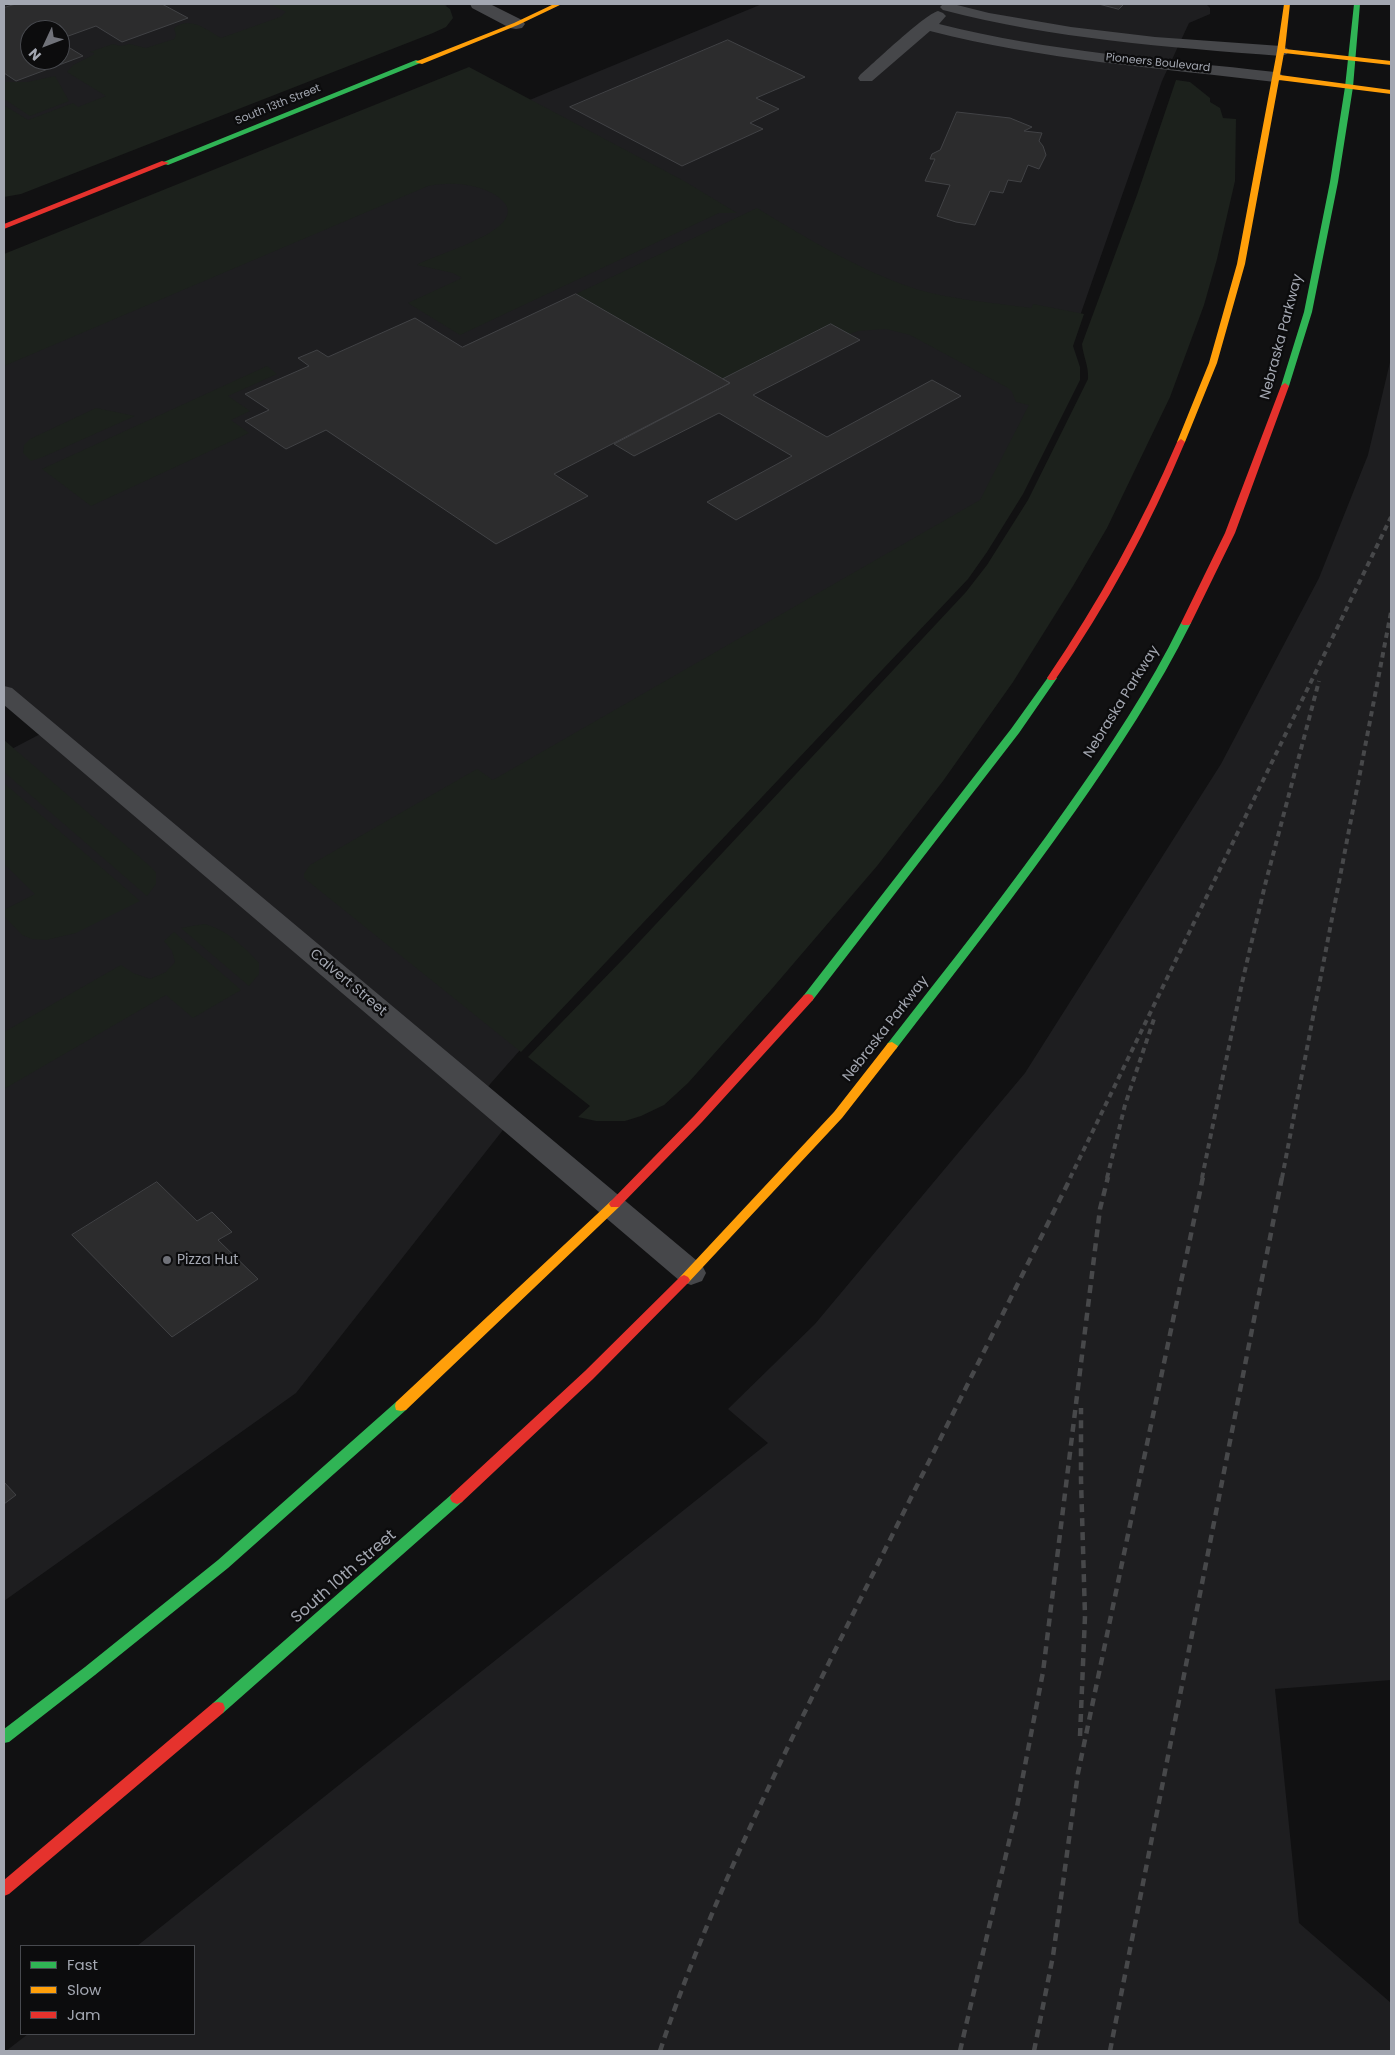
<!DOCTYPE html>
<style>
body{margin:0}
#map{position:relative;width:1395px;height:2055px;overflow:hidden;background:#111112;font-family:Poppins,sans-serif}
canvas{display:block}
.frame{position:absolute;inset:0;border:5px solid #a3a7b1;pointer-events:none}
.legend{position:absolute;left:20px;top:1945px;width:175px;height:90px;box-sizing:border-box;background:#0c0c0d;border:1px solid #484a4f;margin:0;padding:6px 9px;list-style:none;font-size:15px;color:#a3a7b1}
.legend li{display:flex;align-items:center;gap:10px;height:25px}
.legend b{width:25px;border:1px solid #484a4f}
.north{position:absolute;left:20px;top:20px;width:50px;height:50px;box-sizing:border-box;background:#0c0c0d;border:1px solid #484a4f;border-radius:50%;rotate:227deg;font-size:14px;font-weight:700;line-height:20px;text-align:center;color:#a3a7b1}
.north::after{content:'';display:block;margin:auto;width:18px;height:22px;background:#707279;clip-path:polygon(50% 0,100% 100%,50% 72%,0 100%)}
</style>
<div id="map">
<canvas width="1395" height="2055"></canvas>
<div class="frame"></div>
<ul class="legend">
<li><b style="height:6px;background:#30b455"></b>Fast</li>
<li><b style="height:6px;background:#ff9f0a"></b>Slow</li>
<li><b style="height:6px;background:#e5322d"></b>Jam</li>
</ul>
<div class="north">N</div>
</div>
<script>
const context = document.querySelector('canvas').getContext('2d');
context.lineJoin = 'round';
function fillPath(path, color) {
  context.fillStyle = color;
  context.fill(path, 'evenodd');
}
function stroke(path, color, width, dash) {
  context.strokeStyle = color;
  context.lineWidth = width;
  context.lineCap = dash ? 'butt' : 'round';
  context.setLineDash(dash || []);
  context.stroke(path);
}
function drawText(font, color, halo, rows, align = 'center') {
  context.font = font + ' Poppins,sans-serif';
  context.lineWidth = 4.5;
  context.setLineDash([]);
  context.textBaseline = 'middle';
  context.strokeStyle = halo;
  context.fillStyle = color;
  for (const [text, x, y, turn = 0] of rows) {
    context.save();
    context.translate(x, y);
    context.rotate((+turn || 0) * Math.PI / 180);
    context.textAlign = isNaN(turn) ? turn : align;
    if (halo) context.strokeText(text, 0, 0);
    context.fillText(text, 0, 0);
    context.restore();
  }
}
const built = new Path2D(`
 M4,4H450L4,177ZM30,30H60V60H30Z
 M762,4H1206L1210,8V14L1189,23L1162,81L1023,479L491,1083L481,1096L510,1121L296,1393L4,1601V753L48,730L4,693V305L532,99Z
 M1391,358V1680L1275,1689L1299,1923L1391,2003V2051H6L28,2034H194V1946H137L768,1443L728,1409L815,1324L1025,1073L1221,764L1319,578L1368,455Z`);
const green = new Path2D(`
 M270,4H443L450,9L453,18L446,27L433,33L21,194L4,197V105L28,120L73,103L78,107L106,96L67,72L73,65L93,55L94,53L90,52L113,44L121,46L130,44L146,48L174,39L176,35L174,28C190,15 207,30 221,38L280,17L286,12Z
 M469,67L684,181L737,213H719L460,335L408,303L462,278L453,273L417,265C436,253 549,225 492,193C472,183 450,182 428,186L4,366V254Z
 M55,76L69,101L30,116L4,99V82H27Z
 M1176,80L1190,82L1210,98V102L1220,108L1223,118L1236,119L1235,181L1217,259L1204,305L1170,397L1107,528L1073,586L1013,682L943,781L877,866L770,991L688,1083L664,1105L641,1116L625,1121H596L578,1117L590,1106L528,1057L627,955L966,592L987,565L1028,500L1088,379C1089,366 1083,356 1082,344L1137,195Z
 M757,208C804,237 858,269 910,287C945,299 995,303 1031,308L1033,304L1084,314L1073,346L1080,367V380L1023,494L987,552L968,579L521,1052L304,878V874L310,865L477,769L493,780L980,500L1029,405L1016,402L1012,392L1008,388L910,335L886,329L858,331L723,379L576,294Z
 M267,366L277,374L228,396L250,411L231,420L249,433L91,506L42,469Z
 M96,408L135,416L43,457L31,461L23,453L24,445L30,439Z
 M4,740L152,868L156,873V884L147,896L4,772Z
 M4,783L140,901L76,933L46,940L32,939L22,935L4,916V910L35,894L4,864Z
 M204,924C226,929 244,947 259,963V974L249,986L181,928Z
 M174,932L241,990L193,1018L166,995L4,1089V1032L121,965L133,973L150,979L166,972L175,962L172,951L164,941Z`);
const building = new Path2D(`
 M16,4H162L188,18L122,42L96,26L60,39V30H30V60H60V42L83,56L16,81L4,73V8Z
 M1099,4H1124L1119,9Z
 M728,40L805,77L756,98L779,109L750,123L763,129L682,166L570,107Z
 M957,112L1010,118L1032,127L1024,131L1042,133L1039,141L1043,146L1046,155L1039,169L1028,165L1021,182L1008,180L1003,193L990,191L975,225L956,222L937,216L950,185L925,181L935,159H930L932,154L940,150Z
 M576,294L730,383L554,474L588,496L496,544L326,430L286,449L245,421L269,410L245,394L309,366L298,358L317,350L328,357L415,318L462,347Z
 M831,324L860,340L753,395L827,437L932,380L961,396L736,520L707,502L792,456L719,413L634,456L614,444L730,383L723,379Z
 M157,1182L197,1221L212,1212L232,1232L218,1240L258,1279L172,1337L72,1235Z
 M4,1482L16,1495L4,1504Z`);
const lane = new Path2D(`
 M943,4H953L989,13L1071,27L1155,37L1281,46L1287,48L1289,51L1287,54L1281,56C1167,47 1054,39 943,10L940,7Z
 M938,11L943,13L946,16L939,24C1049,52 1162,59 1275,72L1281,74L1283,77L1281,80L1275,82C1159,68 1043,60 930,31L872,81H860L858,78L860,75C875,62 924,15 938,11Z`);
const street = new Path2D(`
 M470,4H490L522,20L525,24L522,28L516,29L510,28L472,8Z
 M4,686L12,688L702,1265L706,1273L702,1281L691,1285L680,1281L4,705Z`);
const fast = new Path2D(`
 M1354,4H1360L1353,87L1338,182L1312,312L1289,386L1285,389L1281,386L1304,312L1330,182L1345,87Z
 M416,60L423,62L168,165L161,163Z
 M1186,620L1191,623C1158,689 1118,750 1076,810C1019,891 957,970 896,1049H888L886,1046L888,1043C949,965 1010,888 1067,807C1109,748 1149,688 1181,623Z
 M1052,675L1057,678L1019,733L812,1001H804L802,998L804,995L1011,729L1049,676Z
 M401,1401L406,1402L407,1406L406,1410L228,1568L95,1675L9,1742L4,1743V1729L85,1667L218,1560L396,1402Z
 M457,1492L462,1494L464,1498L462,1502L223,1713L218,1714L213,1713L211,1708L213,1703L452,1494Z`);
const slow = new Path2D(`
 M554,4H562L518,25L422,64L415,62L514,23Z
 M1284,4H1290L1285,49L1391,61V65L1284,53L1280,75L1391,90V94L1279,80L1245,264L1217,363L1185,442L1181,445L1177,442L1209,363L1237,264L1277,51Z
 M892,1042L898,1046L896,1049L842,1118L688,1283L684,1285L680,1283L678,1280L680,1277L834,1112L888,1043Z
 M615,1199L619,1201L621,1204L619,1207L406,1410L401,1411L396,1410L395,1406L396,1402L611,1201Z`);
const jam = new Path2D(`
 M162,161L169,163L4,229V224Z
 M1285,383L1289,386L1235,533L1191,623L1189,625H1183L1181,623L1225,533L1281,386Z
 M1181,439L1185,442C1150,526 1107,605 1055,680H1049L1047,678C1098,603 1141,526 1177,442Z
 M808,994L812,995L814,998L812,1001L702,1122L619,1207H611L609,1204L611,1201L694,1116L804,995Z
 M684,1275L688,1277L690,1280L688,1283L593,1379L462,1502L457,1504L452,1502L450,1498L452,1494L585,1371L680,1277Z
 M218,1702L223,1703L225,1708L223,1713L9,1894L4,1896V1880L213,1703Z`);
const railFar1 = new Path2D(`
 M1070,1178L1391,517
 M1107,1178L1125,1105L1154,1019
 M1202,1178L1242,983L1265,885L1319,681
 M1282,1178L1391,612`);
const rail = new Path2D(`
 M1080,1736L1085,1616L1081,1480V1408
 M660,2051C710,1901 784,1754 854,1612C926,1467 999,1322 1071,1177
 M960,2051L1016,1812L1043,1672L1100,1209L1108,1177
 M1034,2051L1053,1956L1078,1773L1203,1177
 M1110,2051L1282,1177`);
const markers = [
 [167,1260,5,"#707279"]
];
const farStreetnames = [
 ["Pioneers Boulevard",1158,63,6],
 ["South 13th Street",278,105,-22]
];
const streetNames = [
 ["Nebraska Parkway",1282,337,-75],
 ["Nebraska Parkway",1122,702,-58],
 ["Calvert Street",348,983,40],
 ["Nebraska Parkway",886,1029,-52]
];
const poiNames = [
 ["Pizza Hut",177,1260]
];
const nearStreetnames = [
 ["South 10th Street",344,1577,-41]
];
fillPath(built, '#1e1e20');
fillPath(green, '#1c211c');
fillPath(building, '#2c2c2d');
stroke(building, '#414245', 1);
fillPath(lane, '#46474a');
fillPath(street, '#46474a');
fillPath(fast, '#30b455');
fillPath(slow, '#ff9f0a');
fillPath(jam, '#e5322d');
stroke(railFar1, '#47484a', 4, [5.5, 4.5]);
stroke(rail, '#47484a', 4.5, [8, 6]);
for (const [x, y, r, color] of markers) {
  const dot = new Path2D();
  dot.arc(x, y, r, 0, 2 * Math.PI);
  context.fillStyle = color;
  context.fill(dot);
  stroke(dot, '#0c0c0d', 2);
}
drawText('11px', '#a3a7b1', '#0c0c0d', farStreetnames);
drawText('14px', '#a3a7b1', '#0c0c0d', streetNames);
drawText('14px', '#a3a7b1', '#0c0c0d', poiNames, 'left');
drawText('16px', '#a3a7b1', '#0c0c0d', nearStreetnames);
</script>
